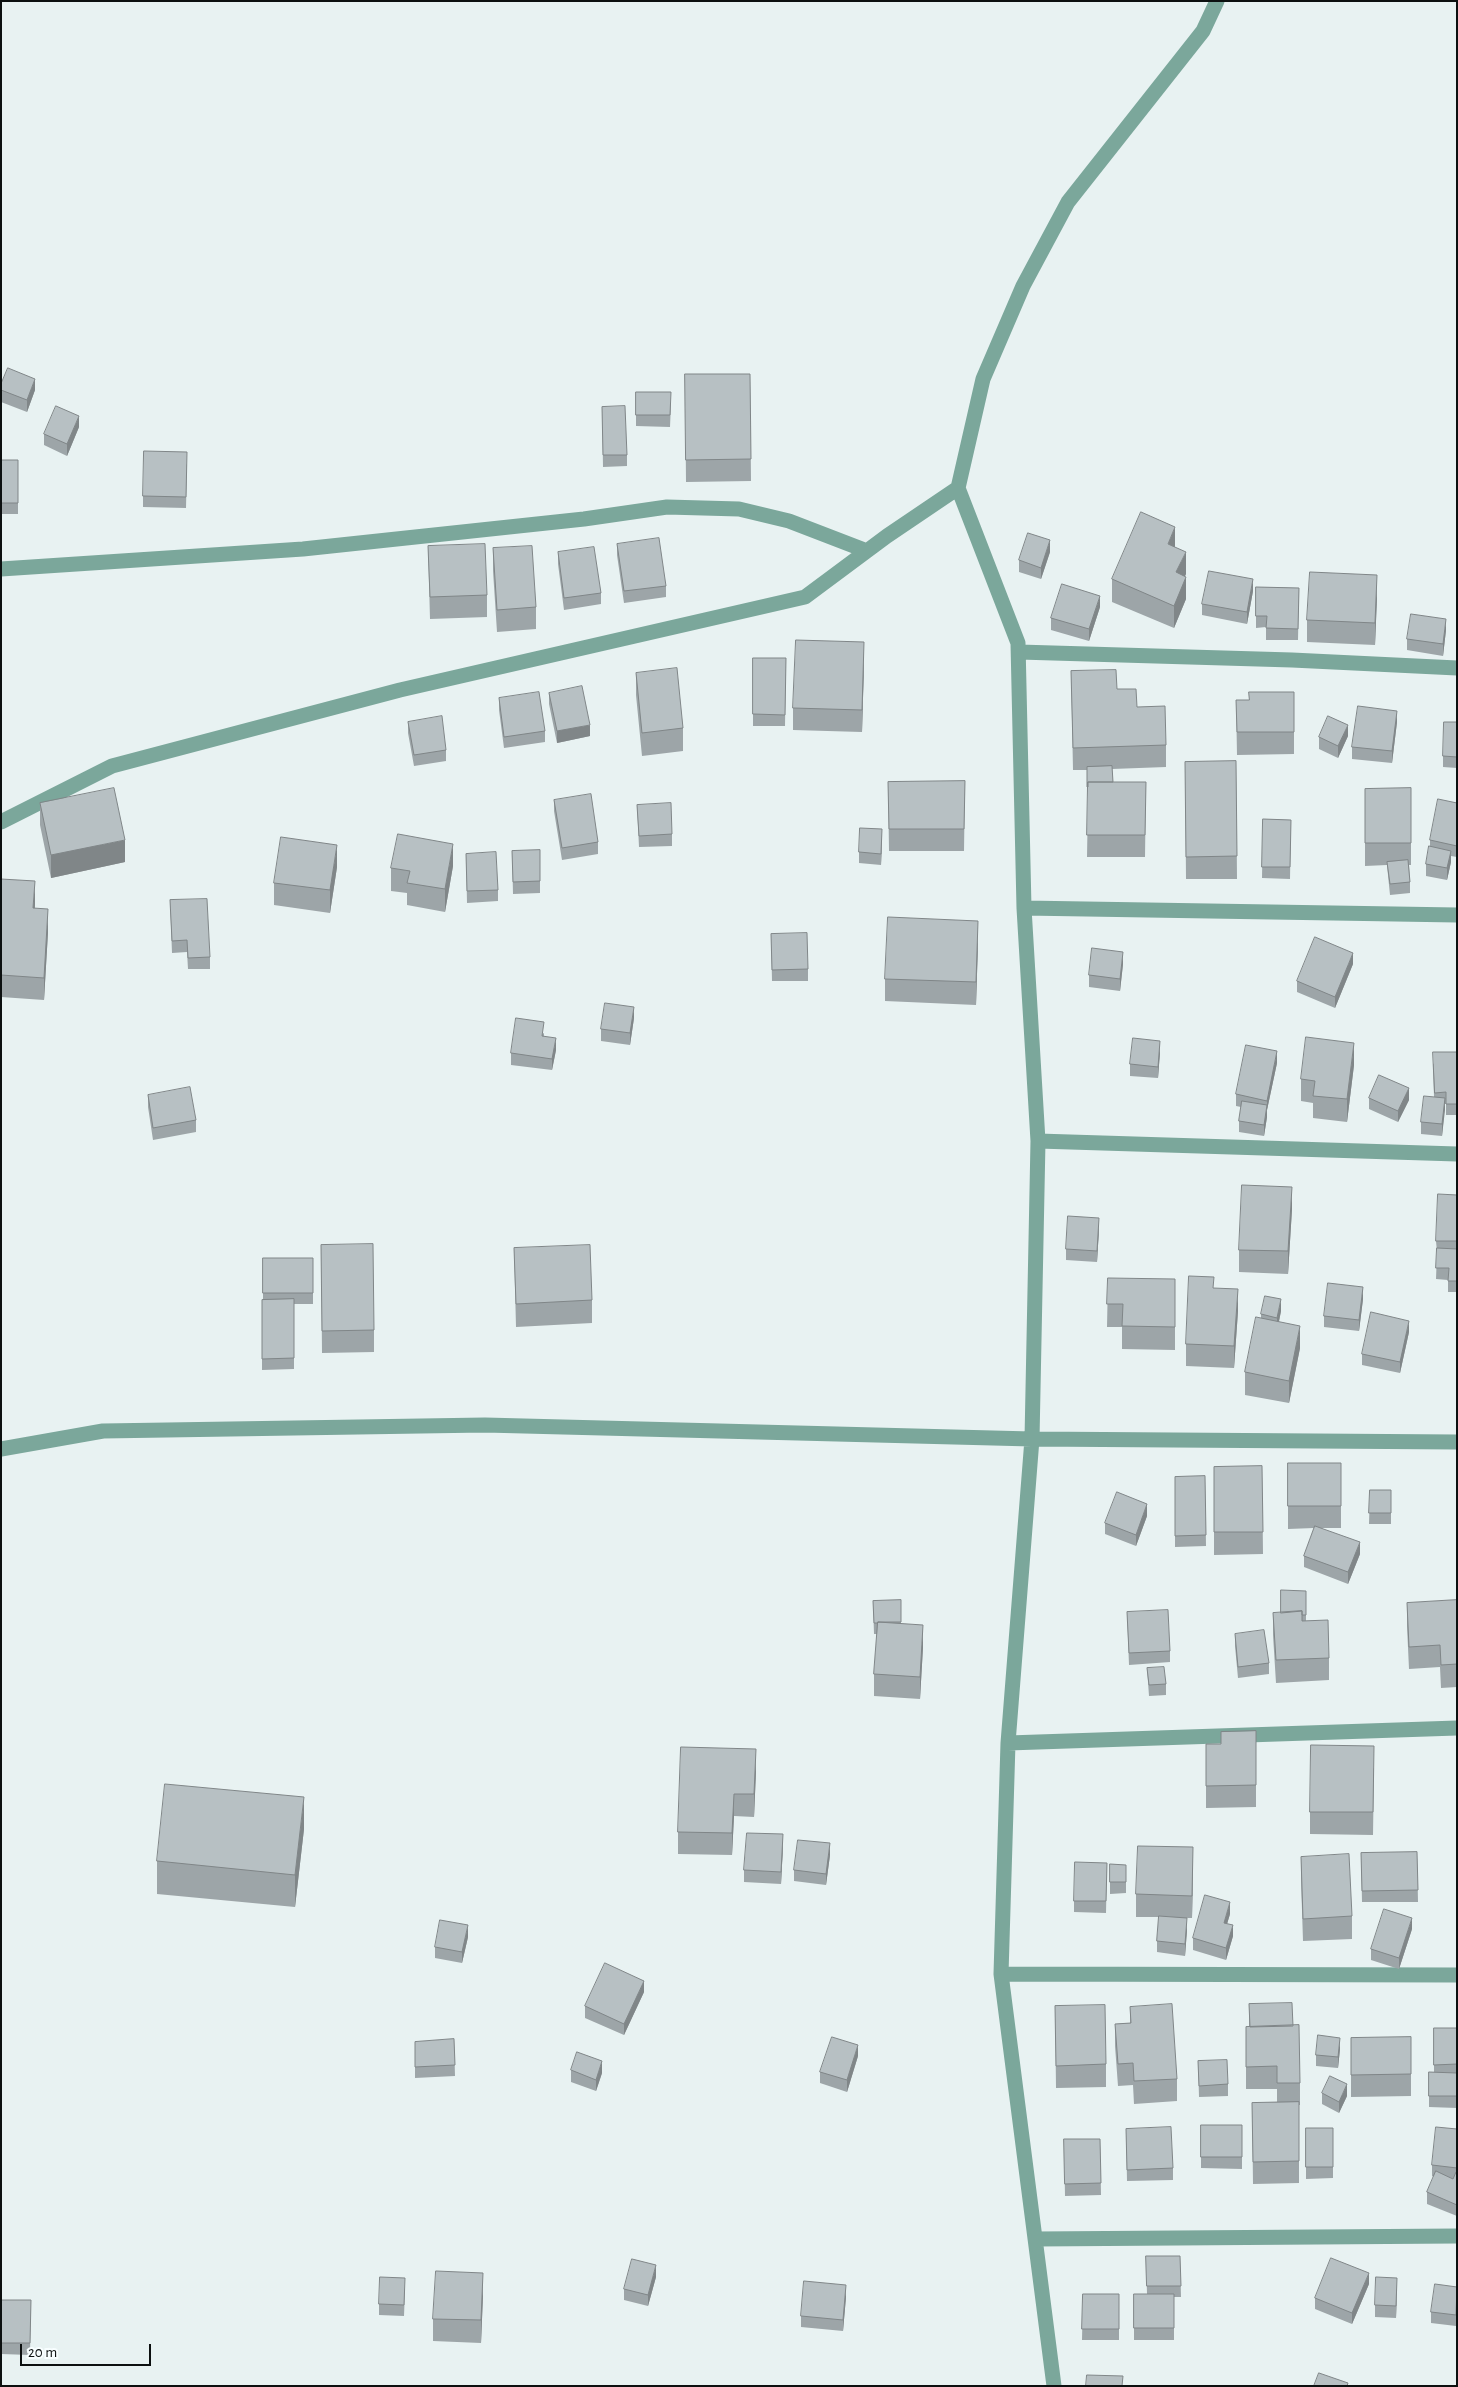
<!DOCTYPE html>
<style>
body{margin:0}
#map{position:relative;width:1458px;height:2387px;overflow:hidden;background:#e8f2f2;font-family:"Alegreya Sans",sans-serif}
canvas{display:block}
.frame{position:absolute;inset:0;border:2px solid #0c1010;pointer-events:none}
.scale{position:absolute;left:20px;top:2344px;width:131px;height:22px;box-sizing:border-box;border:2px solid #0c1010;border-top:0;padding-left:6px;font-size:15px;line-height:18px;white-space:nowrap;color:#0c1010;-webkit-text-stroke:4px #f8feff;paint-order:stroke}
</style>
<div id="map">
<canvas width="1458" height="2387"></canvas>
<div class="frame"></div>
<div class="scale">20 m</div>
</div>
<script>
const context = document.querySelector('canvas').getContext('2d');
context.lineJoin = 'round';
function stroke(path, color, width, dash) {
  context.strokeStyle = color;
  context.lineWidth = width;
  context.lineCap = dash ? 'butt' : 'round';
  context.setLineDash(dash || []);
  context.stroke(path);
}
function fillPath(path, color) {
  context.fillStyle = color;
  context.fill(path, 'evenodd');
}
const street = new Path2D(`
 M1,569L303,549L584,519L667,507L739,509L789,521L867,551
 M1019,652L1292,660L1457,668
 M1,822L112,766L400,690L805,597L887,536L958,488
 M1024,908L1457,915
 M1038,1141L1457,1154
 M1,1449L103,1431L485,1425L1032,1439L1457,1442
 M1008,1743L1457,1728
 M1001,1974L1457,1975
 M1036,2239L1457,2236
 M1054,2386L1001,1974L1008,1743L1032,1439L1038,1141L1024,908L1018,643L958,488L983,379L1023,286L1068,202L1203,31L1217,1`);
const wall = new Path2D(`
 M685,374H750L751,481L686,482Z
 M1,384L35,390L27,412L1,402Z
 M636,392L671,403L670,427L636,426Z
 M602,407L627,455V466L603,467Z
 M79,427L67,456L44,445V434Z
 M1,460H18V514H1Z
 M187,464L186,508L143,507V496Z
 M617,544L666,586V597L624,603L617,555Z
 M428,546L487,595V617L430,619Z
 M1175,547L1186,574L1185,576L1186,599L1174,628L1112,602V579Z
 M493,548L536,607V629L497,632L493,571Z
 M558,552L601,593V604L564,610L558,564Z
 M1050,552L1041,579L1019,572V560Z
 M1256,587L1299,588L1298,640H1266V627L1256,628Z
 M1253,591L1247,624L1202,615V604Z
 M1377,597L1375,645L1307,642V620Z
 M1100,607L1089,641L1051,630V618Z
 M1446,630L1443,656L1407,650V639Z
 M753,658H786L785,726H753Z
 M864,664L862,732L793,730V708Z
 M1071,671L1117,689L1137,707L1166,745V767L1112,769L1113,782H1146L1145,857H1087L1088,799L1087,770H1073Z
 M636,673L683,728V751L642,756L636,695Z
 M1294,692V754L1237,755L1236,700H1249Z
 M549,693L590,736L557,743L549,704Z
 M499,698L545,731V742L504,748L499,710Z
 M408,722L446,750V761L414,766L408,733Z
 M1397,722L1392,763L1352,759V747Z
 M1457,722V768L1443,767V756Z
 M1348,736L1338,758L1319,749V737Z
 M1236,761L1237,879H1186L1185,762Z
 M965,781L964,851H889L888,782Z
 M1411,788V865H1409L1410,882V893L1390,895L1387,865L1365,866V789Z
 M554,800L598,842V854L562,860L554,811Z
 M40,803L125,862L51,878L40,825Z
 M1457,803V857L1451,856V862L1447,880L1426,876V864L1430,846V840Z
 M637,805L672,834V846L639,847Z
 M1263,819L1291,820L1290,879L1262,878Z
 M882,840L881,865L859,863V852Z
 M540,850V893L513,894L512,851Z
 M466,854L498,890V901L467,903Z
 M453,866L445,912L407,905V893L391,891V868Z
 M337,867L330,913L274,905V883Z
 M1,879L35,904V908L48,932L44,1000L1,997Z
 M170,900L210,957V969H188L187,952L172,953Z
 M771,934L808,969V981H772Z
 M978,943L976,1005L885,1001V979Z
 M1123,964L1120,991L1089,987V975Z
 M1353,964L1335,1008L1297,992V981Z
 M634,1018L630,1045L601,1041V1029Z
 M544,1033V1036L556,1050L552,1070L511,1065V1053Z
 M1160,1052L1158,1078L1130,1076V1064Z
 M1457,1052V1115H1446V1104H1445L1442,1136L1421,1134V1122L1434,1097L1433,1064Z
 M1277,1063L1267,1110V1117L1264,1136L1239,1132V1121L1241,1107L1236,1106V1094Z
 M1354,1065L1347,1122L1313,1118V1103L1301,1101V1079Z
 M148,1095L196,1120V1132L153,1140L148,1107Z
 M1369,1098L1409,1100L1398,1122L1369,1109Z
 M1457,1195V1292H1448V1280L1436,1279L1437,1252L1436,1241Z
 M1292,1209L1288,1274L1239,1272V1250Z
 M1099,1229L1097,1262L1066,1260V1249Z
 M321,1245L374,1330V1352L322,1353Z
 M514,1248L592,1300V1323L516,1327Z
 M263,1258H313V1304H294V1369L262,1370V1300H263Z
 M1108,1278L1175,1302V1350L1122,1349V1327H1107Z
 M1214,1288L1238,1311L1234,1368L1186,1366V1344Z
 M1363,1299L1359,1331L1324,1327V1316Z
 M1281,1311L1279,1322L1300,1348L1289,1403L1245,1395V1372L1261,1318V1314Z
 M1409,1332L1400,1373L1362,1365V1354Z
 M1288,1463H1341V1528H1321L1360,1554L1348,1584L1304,1567V1556L1314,1528L1288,1529Z
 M1262,1466L1263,1554L1214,1555V1467Z
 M1205,1476L1206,1546L1175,1547V1477Z
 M1370,1490H1391V1524H1369Z
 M1147,1516L1136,1546L1105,1534V1523Z
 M1306,1591V1621L1329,1658V1680L1276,1683L1273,1635V1613H1281Z
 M901,1600V1623L923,1647L920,1699L874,1696V1674L877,1634H874L873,1601Z
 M1457,1600V1687L1441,1688L1440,1667L1409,1669L1407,1626V1603Z
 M1127,1612L1170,1651V1662L1129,1665Z
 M1235,1634L1269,1663V1674L1238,1678L1235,1646Z
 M1147,1668L1166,1684V1695L1149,1696Z
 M1256,1731V1807L1206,1808V1744H1221Z
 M1374,1768L1373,1835L1310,1834V1812Z
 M756,1771L754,1817L734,1816L732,1855L678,1854V1832Z
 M304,1829L295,1907L157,1894V1861Z
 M783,1846L781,1884L744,1882V1870Z
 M1417,1852L1418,1902H1362L1361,1853Z
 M830,1855L826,1885L794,1881V1870Z
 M1301,1857L1352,1916V1939L1303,1941L1301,1879Z
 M1107,1863L1106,1913L1074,1912V1901Z
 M1110,1864L1126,1865V1893L1110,1894Z
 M1193,1869L1192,1918H1182L1187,1930L1185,1956L1157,1952V1941L1159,1917H1136V1894Z
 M1230,1914L1227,1924L1233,1936L1226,1960L1193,1950V1938Z
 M1412,1929L1399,1969L1371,1960V1949Z
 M468,1937L462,1963L435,1958V1947Z
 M644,1992L624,2035L585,2018V2006Z
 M1249,2004L1293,2026L1300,2083V2105H1299V2183L1253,2184L1252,2103L1277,2102V2089H1246V2027H1249Z
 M1055,2006L1106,2064V2087L1056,2088Z
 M1130,2007L1177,2079V2101L1134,2104L1133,2085L1118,2086L1115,2046V2024L1130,2023Z
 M1434,2028H1457V2108L1429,2107V2072H1434Z
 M1411,2037V2096L1351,2097V2038Z
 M454,2039L455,2076L415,2078V2042Z
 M1340,2049L1338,2068L1316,2066V2055Z
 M858,2056L847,2092L820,2083V2072Z
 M1198,2061L1228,2084V2096L1199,2097Z
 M571,2070L602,2073L596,2091L571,2082Z
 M1322,2093L1347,2096L1339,2113L1322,2104Z
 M1201,2125H1242V2169L1201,2168Z
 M1306,2128H1333V2178L1306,2179Z
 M1126,2129L1173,2168V2180L1127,2181Z
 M1457,2129V2216L1427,2204V2192L1434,2177L1432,2176V2165Z
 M1064,2139H1100L1101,2195L1065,2196Z
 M1146,2256H1180L1181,2297H1174V2340H1134V2294H1147Z
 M656,2277L648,2306L624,2300V2289Z
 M1369,2284L1352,2324L1315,2309V2298Z
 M1457,2287L1456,2326L1431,2323V2312Z
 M405,2289L404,2316L379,2315V2304Z
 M1397,2289L1396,2318L1375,2317V2305Z
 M1083,2294H1119V2340H1082Z
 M483,2295L481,2343L433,2341V2319Z
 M846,2297L843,2331L801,2327V2316Z
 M1,2300H31L30,2355L1,2354Z`);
const shadedWall = new Path2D(`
 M35,379V390L27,412V400Z
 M79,416V427L67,456V444Z
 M1175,527V549L1168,544Z
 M1050,540V552L1041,579V568Z
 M1186,552V574L1176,595V572Z
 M1377,575V597L1375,645V623Z
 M1186,577V599L1174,628V606Z
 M1253,579V591L1247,624V612Z
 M1100,596V607L1089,641V629Z
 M1446,619V630L1443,656V644Z
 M864,642V664L862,732V710Z
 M1397,711V722L1392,763V751Z
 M590,725V736L557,743V731Z
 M1348,725V736L1338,758V746Z
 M882,829V840L881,865V854Z
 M125,840V862L51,878V855Z
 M453,844V866L445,912V889Z
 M337,845V867L330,913V890Z
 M1451,851V862L1447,880V868Z
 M35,881V904L33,930V908Z
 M48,909V932L44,1000V978Z
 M978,921V943L976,1005V982Z
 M1123,952V964L1120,991V979Z
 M1353,953V964L1335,1008V997Z
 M634,1007V1018L630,1045V1033Z
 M556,1038V1050L552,1070V1059Z
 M1160,1041V1052L1158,1078V1067Z
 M1354,1043V1065L1347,1122V1099Z
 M1277,1051V1063L1267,1110V1117L1264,1136V1125L1267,1107V1101Z
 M1409,1088V1100L1398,1122V1111Z
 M1445,1098V1110L1442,1136V1124Z
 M1292,1187V1209L1288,1274V1251Z
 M1099,1218V1229L1097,1262V1251Z
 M1363,1287V1299L1359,1331V1320Z
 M1238,1289V1311L1234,1368V1346Z
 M1281,1299V1311L1277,1330V1318Z
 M1409,1321V1332L1400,1373V1362Z
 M1300,1326V1348L1289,1403V1381Z
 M1147,1504V1516L1136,1546V1535Z
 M1360,1542V1554L1348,1584V1572Z
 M923,1625V1647L920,1699V1677Z
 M756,1749V1771L754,1817V1794Z
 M734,1794V1816L732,1855V1833Z
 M304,1797V1829L295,1907V1875Z
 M783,1834V1846L781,1884V1872Z
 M830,1843V1855L826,1885V1874Z
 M1193,1847V1869L1192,1918V1896Z
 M1230,1902V1914L1224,1934V1923Z
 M1187,1918V1930L1185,1956V1944Z
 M1412,1918V1929L1399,1969V1958Z
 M468,1925V1937L462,1963V1952Z
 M1233,1925V1936L1226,1960V1948Z
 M644,1981V1992L624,2035V2024Z
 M1340,2038V2049L1338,2068V2057Z
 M858,2045V2056L847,2092V2080Z
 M602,2061V2073L596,2091V2080Z
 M1347,2084V2096L1339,2113V2102Z
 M656,2265V2277L648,2306V2295Z
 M483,2273V2295L481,2343V2320Z
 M1369,2273V2284L1352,2324V2313Z
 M1397,2278V2289L1396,2318V2306Z
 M846,2285V2297L843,2331V2320Z`);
const building = new Path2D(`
 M8,368L35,379L27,400L1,390V384Z
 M685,374H750L751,459L686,460Z
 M636,392H671L670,415H636Z
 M56,406L79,416L67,444L44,434Z
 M625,406L627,455H603L602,407Z
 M144,451L187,452L186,497L143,496Z
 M1,460H18V503H1Z
 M1141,512L1175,527L1168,544L1186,552L1176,572L1186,577L1174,606L1112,579Z
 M1028,533L1050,540L1041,568L1019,560Z
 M659,538L666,586L624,591L617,544Z
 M485,544L487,595L430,597L428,546Z
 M532,546L536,607L497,610L493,548Z
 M594,547L601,593L564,598L558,552Z
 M1209,571L1253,579L1247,612L1202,604Z
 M1310,572L1377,575L1375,623L1307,620Z
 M1062,584L1100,596L1089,629L1051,618Z
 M1256,587L1299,588L1298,629L1266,628L1267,616H1256Z
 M1411,614L1446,619L1443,644L1407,639Z
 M796,640L864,642L862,710L793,708Z
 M753,658H786L785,715L753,714Z
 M677,668L683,728L642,733L636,673Z
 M1116,670L1117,689H1136L1137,707L1165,706L1166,745L1073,748L1071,671Z
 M582,686L590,725L557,731L549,693Z
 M539,692L545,731L504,737L499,698Z
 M1249,692H1294V732H1237L1236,700H1249Z
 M1358,706L1397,711L1392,751L1352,747Z
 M442,716L446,750L414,755L408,722Z
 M1328,716L1348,725L1338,746L1319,737Z
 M1444,722H1457V757L1443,756Z
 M1236,761L1237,856L1186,857L1185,762Z
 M1112,766L1113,782H1088V787H1087V767Z
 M965,781L964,829H889L888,782Z
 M1088,782H1146L1145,835H1087Z
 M114,788L125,840L51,855L40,803Z
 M1411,788V843H1365V789Z
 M591,794L598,842L562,848L554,800Z
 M1438,799L1457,803V846L1430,840Z
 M671,803L672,834L639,836L637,805Z
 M1263,819L1291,820L1290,867H1262Z
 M860,828L882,829L881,854L859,852Z
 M398,834L453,844L445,889L407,883L410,871L391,868Z
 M281,837L337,845L330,890L274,883Z
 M1429,846L1451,851L1447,868L1426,864Z
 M540,850V881L513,882L512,851Z
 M496,852L498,890L467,891L466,854Z
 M1408,860L1410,882L1390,884L1387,862Z
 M1,879L35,881L33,908L48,909L44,978L1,975Z
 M207,899L210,957L188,958L187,940L172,941L170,900Z
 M888,917L978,921L976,982L885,979Z
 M807,933L808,969L772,970L771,934Z
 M1315,937L1353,953L1335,997L1297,981Z
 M1092,948L1123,952L1120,979L1089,975Z
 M605,1003L634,1007L630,1033L601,1029Z
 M516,1018L544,1022L542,1036L556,1038L552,1059L511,1053Z
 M1306,1037L1354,1043L1347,1099L1313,1096L1315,1081L1301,1079Z
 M1133,1038L1160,1041L1158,1067L1130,1064Z
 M1246,1045L1277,1051L1267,1101L1236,1094Z
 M1433,1052H1457V1104H1446V1092L1435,1093Z
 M1379,1075L1409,1088L1398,1111L1369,1098Z
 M190,1087L196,1120L153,1128L148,1095Z
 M1424,1096L1445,1098L1442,1124L1421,1122Z
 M1242,1101L1267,1105L1264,1125L1239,1121Z
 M1242,1185L1292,1187L1288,1251L1239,1250Z
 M1438,1194L1457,1195V1241H1436Z
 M1068,1216L1099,1218L1097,1251L1066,1249Z
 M373,1244L374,1330L322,1331L321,1245Z
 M590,1245L592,1300L516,1304L514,1248Z
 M1437,1248L1457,1249V1281H1448L1449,1268H1436Z
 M263,1258H313V1293H263Z
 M1189,1276L1214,1277L1213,1288L1238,1289L1234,1346L1186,1344Z
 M1108,1278L1175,1279V1327L1122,1326L1123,1304H1107Z
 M1328,1283L1363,1287L1359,1320L1324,1316Z
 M1265,1296L1281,1299L1277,1318L1261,1314Z
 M294,1299V1358L262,1359V1300Z
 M1371,1312L1409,1321L1400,1362L1362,1354Z
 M1256,1317L1300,1326L1289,1381L1245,1372Z
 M1288,1463H1341V1506H1288Z
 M1262,1466L1263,1532H1214V1467Z
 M1205,1476L1206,1535L1175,1536V1477Z
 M1370,1490H1391V1513H1369Z
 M1117,1492L1147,1504L1136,1535L1105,1523Z
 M1315,1526L1360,1542L1348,1572L1304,1556Z
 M1281,1590L1306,1591V1615H1302V1611L1281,1613Z
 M901,1600V1622H878V1623H874L873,1601Z
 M1457,1600V1664L1441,1665L1440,1645L1409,1647L1407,1603Z
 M1168,1610L1170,1651L1129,1653L1127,1612Z
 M1302,1611V1621L1328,1620L1329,1658L1276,1660L1273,1613Z
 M878,1622L923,1625L920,1677L874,1674Z
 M1264,1630L1269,1663L1238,1667L1235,1634Z
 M1164,1667L1166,1684L1149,1685L1147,1668Z
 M1256,1731V1785L1206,1786V1744H1221V1732Z
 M1311,1745L1374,1746L1373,1812H1310Z
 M681,1747L756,1749L754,1794H734L732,1833L678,1832Z
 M165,1784L304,1797L295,1875L157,1861Z
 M747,1833L783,1834L781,1872L744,1870Z
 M798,1840L830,1843L826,1874L794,1870Z
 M1138,1846L1193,1847L1192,1896L1136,1894Z
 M1417,1852L1418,1890L1362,1891L1361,1853Z
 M1349,1854L1352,1916L1303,1919L1301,1857Z
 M1075,1862L1107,1863L1106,1901H1074Z
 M1110,1864L1126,1865V1882H1110Z
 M1205,1895L1230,1902L1224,1923L1233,1925L1226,1948L1193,1938Z
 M1384,1909L1412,1918L1399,1958L1371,1949Z
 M1159,1916L1187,1918L1185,1944L1157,1941Z
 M440,1920L468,1925L462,1952L435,1947Z
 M605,1963L644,1981L624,2024L585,2006Z
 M1292,2003L1293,2026L1250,2027L1249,2004Z
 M1172,2004L1177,2079L1134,2081L1133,2063L1118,2064L1115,2024L1131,2023L1130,2007Z
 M1105,2005L1106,2064L1056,2066L1055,2006Z
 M1299,2025L1300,2083H1277V2066L1246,2067V2027Z
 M1434,2028H1457V2064L1434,2065Z
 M1318,2035L1340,2038L1338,2057L1316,2055Z
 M832,2037L858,2045L847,2080L820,2072Z
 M1411,2037V2074L1351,2075V2038Z
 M454,2039L455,2065L415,2067V2042Z
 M577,2052L602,2061L596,2080L571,2070Z
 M1227,2060L1228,2084L1199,2086L1198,2061Z
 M1429,2072L1457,2073V2096H1429Z
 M1330,2076L1347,2084L1339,2102L1322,2093Z
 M1299,2102V2161L1253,2162L1252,2103Z
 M1201,2125H1242V2157H1201Z
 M1171,2127L1173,2168L1127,2170L1126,2129Z
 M1436,2127L1457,2129V2168L1432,2165Z
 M1306,2128H1333V2167H1306Z
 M1064,2139H1100L1101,2183L1065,2184Z
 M1436,2171L1453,2179L1456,2172H1457V2205L1427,2192Z
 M1146,2256H1180L1181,2286H1147Z
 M1331,2258L1369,2273L1352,2313L1315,2298Z
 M632,2259L656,2265L648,2295L624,2289Z
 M436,2271L483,2273L481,2320L433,2319Z
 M380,2277L405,2278L404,2305L379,2304Z
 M1376,2277L1397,2278L1396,2306L1375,2305Z
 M804,2281L846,2285L843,2320L801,2316Z
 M1435,2284L1457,2287L1456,2315L1431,2312Z
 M1083,2294H1119V2329H1082Z
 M1134,2294H1174V2328H1134Z
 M1,2300H31L30,2343H1Z
 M1319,2373L1348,2383L1347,2386H1314Z
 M1087,2375L1123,2376L1122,2386H1086Z`);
stroke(street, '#7ba79b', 15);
fillPath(wall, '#9da5a8');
fillPath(shadedWall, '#808688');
fillPath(building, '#b7c0c3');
stroke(building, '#808688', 1);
</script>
